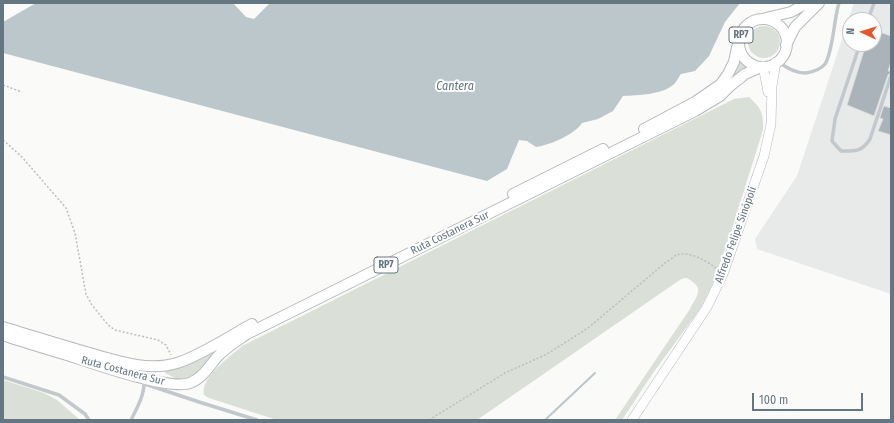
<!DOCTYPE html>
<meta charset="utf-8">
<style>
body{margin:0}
#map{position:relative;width:894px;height:423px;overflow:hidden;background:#fafaf8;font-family:"Fira Sans Condensed",sans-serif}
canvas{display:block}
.frame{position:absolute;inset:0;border:4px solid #657683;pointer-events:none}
.north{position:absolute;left:842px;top:12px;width:40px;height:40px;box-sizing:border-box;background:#fff;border:1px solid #c1c8cd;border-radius:50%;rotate:274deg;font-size:11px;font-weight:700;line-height:16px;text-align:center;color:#657683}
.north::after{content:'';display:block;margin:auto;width:14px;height:18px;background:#e4572e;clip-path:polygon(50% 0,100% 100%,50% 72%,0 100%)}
.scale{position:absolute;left:752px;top:393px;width:111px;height:18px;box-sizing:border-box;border:2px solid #657683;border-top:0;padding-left:5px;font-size:12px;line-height:14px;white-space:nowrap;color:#657683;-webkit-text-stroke:3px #fff;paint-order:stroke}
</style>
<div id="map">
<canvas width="894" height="423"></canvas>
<div class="frame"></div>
<div class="north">N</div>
<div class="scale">100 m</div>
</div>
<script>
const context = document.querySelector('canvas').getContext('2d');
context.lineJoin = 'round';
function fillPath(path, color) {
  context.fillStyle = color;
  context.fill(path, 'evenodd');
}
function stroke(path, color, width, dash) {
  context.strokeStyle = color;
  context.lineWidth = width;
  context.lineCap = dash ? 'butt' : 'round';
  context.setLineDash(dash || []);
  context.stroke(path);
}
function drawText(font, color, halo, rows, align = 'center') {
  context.font = font + ' "Fira Sans Condensed",sans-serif';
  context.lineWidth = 4;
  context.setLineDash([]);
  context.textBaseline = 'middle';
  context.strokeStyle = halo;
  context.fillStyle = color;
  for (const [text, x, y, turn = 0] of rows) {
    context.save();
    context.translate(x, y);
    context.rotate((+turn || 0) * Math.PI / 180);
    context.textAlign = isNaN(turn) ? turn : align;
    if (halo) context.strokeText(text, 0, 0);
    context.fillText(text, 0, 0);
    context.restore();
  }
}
const built = new Path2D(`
 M854,3H891V294L757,249L755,239L797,176ZM850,20H874V44H850Z`);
const green = new Path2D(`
 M748 42a16 16 0 1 1 32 0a16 16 0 1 1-32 0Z
 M739,58C743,64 746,68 753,69L740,75L712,100L250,331L225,347L198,376L190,381L179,380L165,373V368L180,367L217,351L253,327L708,101C725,85 729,80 739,58Z
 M749,97C761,108 764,113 763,130L731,232L712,285L700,309L653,373L622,420H615L690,309C692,304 697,298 698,292C699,288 697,286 695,284C684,273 682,279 671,286L477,420H277L209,398L204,395C200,377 230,357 242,346L734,99Z
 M3,380L44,393L57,400L80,420H3Z`);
const water = new Path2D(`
 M36,3H233L246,17L254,19L270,3H740L725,22L709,56L695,71L681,74C678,78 676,83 673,85C661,95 638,95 623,96L613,111L598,119L582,123C574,135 550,145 536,147L527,141L519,140L507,169L487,181L3,53V22Z`);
const stream = new Path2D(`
 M545,420L595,373`);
const building = new Path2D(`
 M874,30L891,36V62L888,71H891V73L888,75L874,116L847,105L866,44H874Z
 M884,106L891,108V135L878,131L883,119L880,118Z`);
const path = new Path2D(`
 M3,85L22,92
 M3,140L22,157L66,208L75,233L86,294L92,305L108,325L115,330L158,340L166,345L171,355
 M429,420L505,373L547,354L588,328L665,263C669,261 673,257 676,255C690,251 705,260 716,268`);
const lane = new Path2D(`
 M868,20L874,3
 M860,44L835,119L832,141L841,151C855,151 862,152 870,139L891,76
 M778,61C786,68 794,73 806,73C812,72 821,69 825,64C833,52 834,18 839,3
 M3,377L59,395L85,414L89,420
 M145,384L199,402L257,420
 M131,420C137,408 144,396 144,383`);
const secondary = new Path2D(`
 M763,66L768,92
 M632,420L707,307L723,274L764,156L771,124L772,86L776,62`);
const primary = new Path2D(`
 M766,18L791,12L807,3
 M739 43a24 24 0 1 1 48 0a24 24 0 1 1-48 0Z
 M786,45L795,27L819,3
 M644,129L695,102L721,84L728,74L734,62L739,38
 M513,194L603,149
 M3,327C28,335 53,342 79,350C109,358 145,373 177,363C200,356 230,336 252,324
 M3,335C23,342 44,348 64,354C89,362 169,391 190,383C203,378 210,365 218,356C227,347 237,341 247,334L695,111L720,96L730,86L745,74L761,67`);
const shields = [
 [741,35,24],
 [386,265,24]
];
const shieldNames = [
 ["RP7",741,35],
 ["RP7",386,265]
];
const streetNames = [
 ["Ruta Costanera Sur",450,233,-26],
 ["Alfredo Felipe Sinópoli",736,235,-70],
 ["Ruta Costanera Sur",123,371,15]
];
const waterNames = [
 ["Cantera",455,87]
];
fillPath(built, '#e8e9e9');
fillPath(green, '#dadfd7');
fillPath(water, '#bbc7cb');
stroke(stream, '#bbc7cb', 2);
fillPath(building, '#aab3b9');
stroke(building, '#dcdcda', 1);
stroke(secondary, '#b3babf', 10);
stroke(primary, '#b5babe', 12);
stroke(path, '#bbbfc2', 1.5, [2, 2]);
stroke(lane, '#c3c8cc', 3.5);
stroke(secondary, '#fff', 9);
stroke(primary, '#fff', 10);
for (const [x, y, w] of shields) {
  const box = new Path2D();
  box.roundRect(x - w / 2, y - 8, w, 16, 3);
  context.fillStyle = '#fff';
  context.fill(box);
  stroke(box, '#657683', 1);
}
drawText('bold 10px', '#657683', null, shieldNames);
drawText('11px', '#657683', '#fff', streetNames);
drawText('italic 12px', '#60757c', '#fff', waterNames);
</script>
